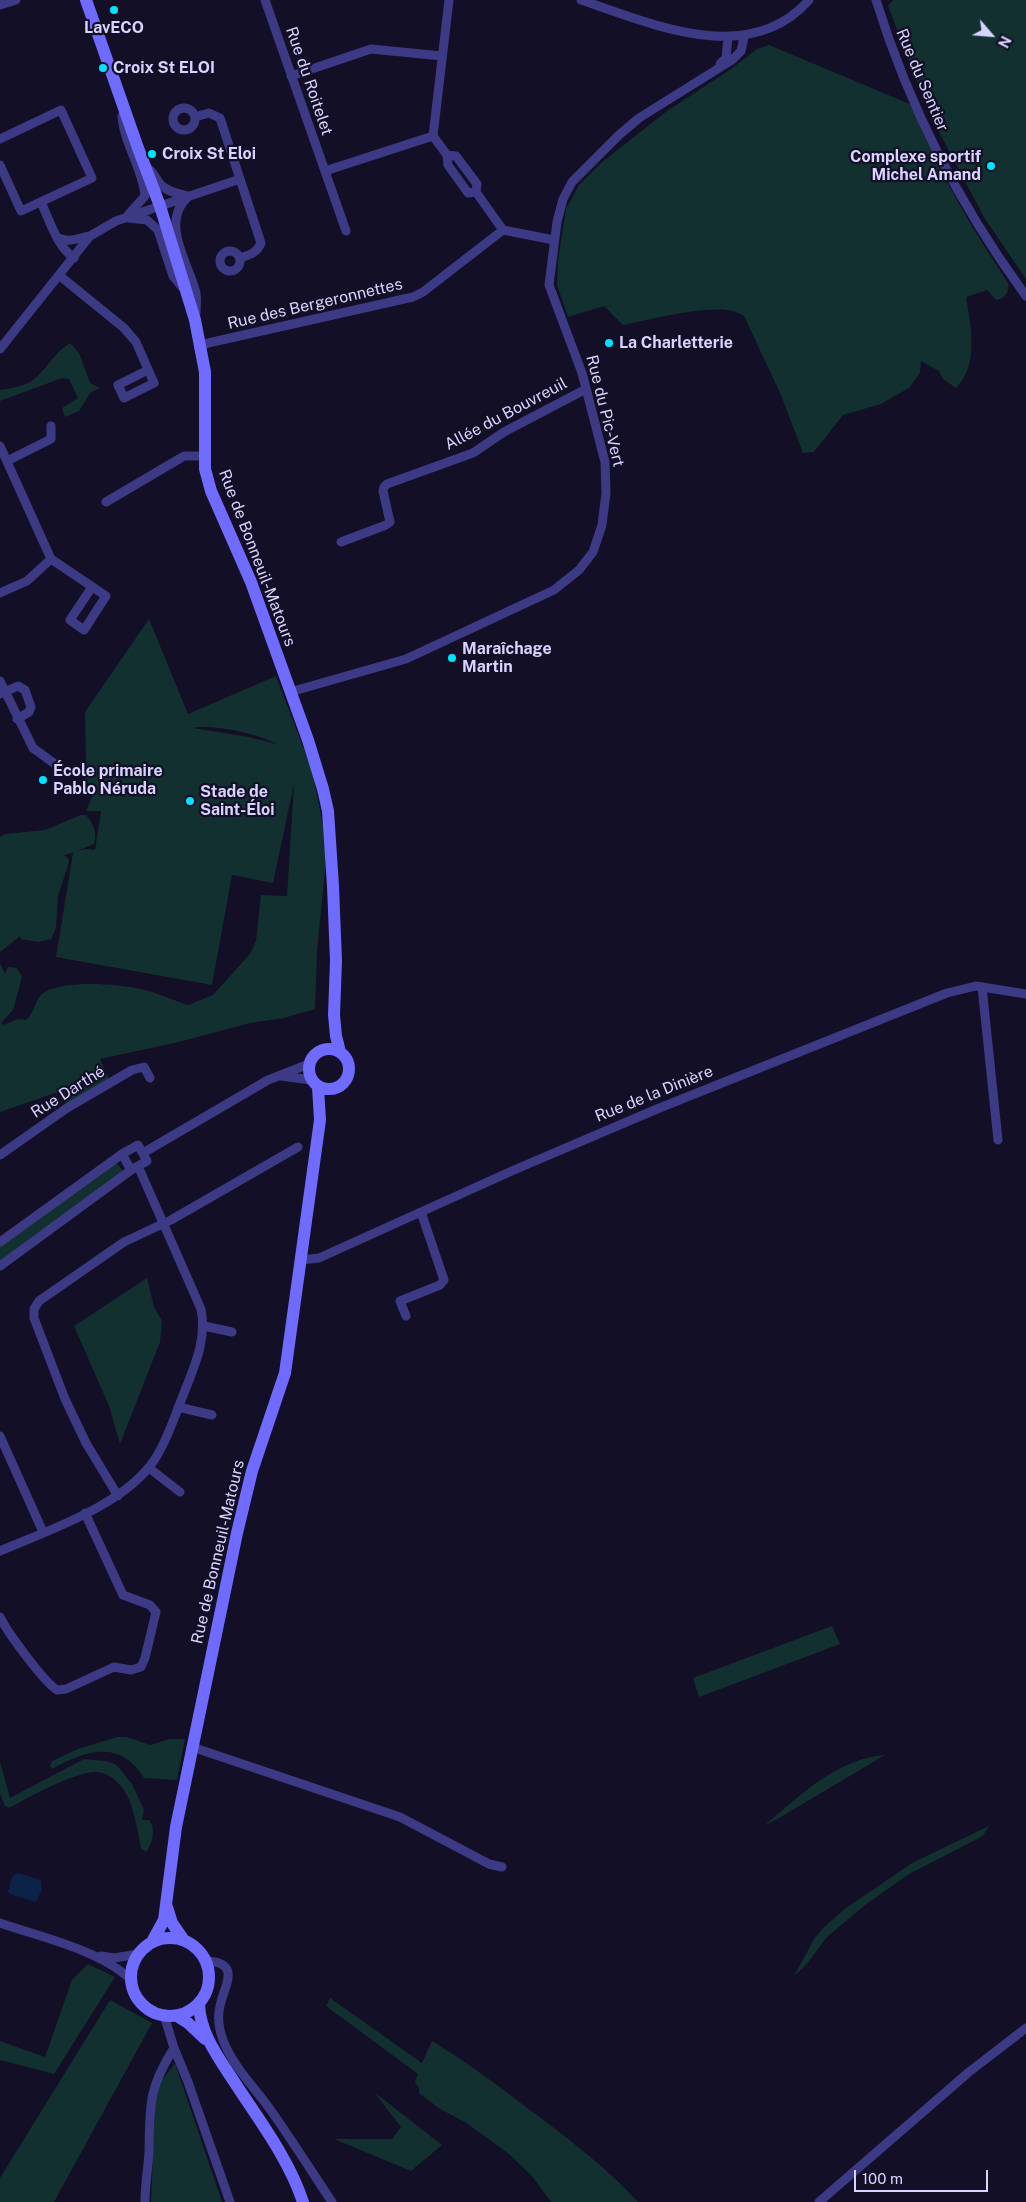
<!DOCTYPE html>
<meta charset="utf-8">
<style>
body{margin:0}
#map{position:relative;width:1026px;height:2202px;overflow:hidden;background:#130f26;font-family:"Public Sans",sans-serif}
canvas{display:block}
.north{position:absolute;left:966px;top:10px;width:50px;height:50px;-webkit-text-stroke:4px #130f26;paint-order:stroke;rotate:117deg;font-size:14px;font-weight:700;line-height:20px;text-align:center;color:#d9d4ff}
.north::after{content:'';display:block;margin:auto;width:18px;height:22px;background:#d9d4ff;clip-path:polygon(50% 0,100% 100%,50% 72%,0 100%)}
.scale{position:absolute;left:854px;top:2170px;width:134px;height:22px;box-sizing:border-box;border:2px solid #d9d4ff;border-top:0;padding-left:6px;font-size:15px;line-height:18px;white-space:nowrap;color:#d9d4ff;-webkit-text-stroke:4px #130f26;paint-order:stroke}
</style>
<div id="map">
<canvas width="1026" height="2202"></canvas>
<div class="north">N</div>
<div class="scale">100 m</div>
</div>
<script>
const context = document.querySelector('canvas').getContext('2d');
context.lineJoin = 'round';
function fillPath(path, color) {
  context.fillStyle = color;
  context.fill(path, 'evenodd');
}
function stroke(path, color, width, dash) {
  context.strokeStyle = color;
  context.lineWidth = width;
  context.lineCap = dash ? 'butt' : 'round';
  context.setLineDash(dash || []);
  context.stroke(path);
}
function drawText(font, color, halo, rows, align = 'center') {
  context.font = font + ' "Public Sans",sans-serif';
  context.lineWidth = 4.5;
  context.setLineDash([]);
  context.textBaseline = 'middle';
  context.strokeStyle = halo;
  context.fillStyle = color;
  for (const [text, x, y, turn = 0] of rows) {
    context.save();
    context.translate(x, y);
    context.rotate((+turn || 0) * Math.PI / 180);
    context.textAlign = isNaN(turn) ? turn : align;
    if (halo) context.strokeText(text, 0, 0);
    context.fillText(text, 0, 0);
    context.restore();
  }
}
const green = new Path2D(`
 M893,0H1026V279L985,219L929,113L888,6Z
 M769,45L912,105L946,180L971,225L1008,283C1010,292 1005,299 996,300L987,290L966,297C971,327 979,365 956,388L943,379L939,371L921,361L920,373L909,388L881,404L843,415L814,452L803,453L781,395L744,316C723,299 650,320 623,325L604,306L568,317L557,285L558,260L566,209L579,185L601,163L667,111L731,69L757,49Z
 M70,343L79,353L90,383L100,388L91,392L79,411L65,417L62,408L78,398L69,379L62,378L0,401V390C9,389 22,386 30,382C46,372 52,354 70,343Z
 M149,619L188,714L276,676L312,770L323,825L326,860L317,951L315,1009L284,1018L250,1023L179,1042L100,1059L109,1079L66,1104L61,1094L55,1093L0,1112V963L5,974L8,967L17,968L22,977L13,1010L1,1023L3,1025L18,1019L26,1020C36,1012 34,998 45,992C67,980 116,984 140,989C156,992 172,1000 188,1005L213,995L250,954L256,941L261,895L287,896L294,784L273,883L232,875L212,985L56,957L73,853L64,855L68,858L69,862L58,896L56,928L51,939L38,942L21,939L20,936L0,952V837L5,834L45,830L81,815H86C94,825 97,831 94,844L77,851L85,849L95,850L101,811H86L94,792L83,777L86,763L85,712ZM193,728C213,724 259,734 277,744L249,737Z
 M116,1162L123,1171L0,1262V1246Z
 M147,1278L154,1307L162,1321L160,1342L120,1444L109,1406L74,1326Z
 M832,1626L840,1644L699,1697L693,1678Z
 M117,1737H127L150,1745L169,1739H185L177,1780L144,1778C120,1739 86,1750 52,1769L50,1766L52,1761L78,1749Z
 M885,1755L779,1818L765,1825C801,1795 836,1759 885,1755Z
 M84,1759L106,1761L115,1764L119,1768L132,1784L144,1810L142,1820H149C156,1829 153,1843 146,1852L141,1848C137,1831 135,1808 125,1792C120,1783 109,1773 98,1772C77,1770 29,1797 9,1808L5,1806L0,1794V1762L10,1798Z
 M989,1826L983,1836L909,1874L865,1905L827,1937L806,1965L794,1976L814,1939L824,1927L846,1908L912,1863Z
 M88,1964L115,1977L54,2074L0,2060V2041L45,2057L72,1980Z
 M330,1998L422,2063L432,2041C465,2061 496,2084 526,2107C565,2136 605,2166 638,2202H551L532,2176L509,2154L465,2122L440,2109L419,2093V2088L415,2082L418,2074L326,2006Z
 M110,2000L152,2023L54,2202H0V2178Z
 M175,2063L222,2202H151L155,2103L159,2084Z
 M374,2092L442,2145L411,2171L334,2139H392L401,2127Z`);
const water = new Path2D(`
 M18,1873L41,1880L42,1889L36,1902L12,1895L8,1892L12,1877Z`);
const street = new Path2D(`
 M265,0L346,231
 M449,0L433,136L447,155L448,165L468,193L476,192
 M581,0C652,24 749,68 809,0
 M876,0C909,107 960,206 1026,296
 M0,5L16,0
 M720,64L726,58L728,37
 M291,76L371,49L442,56
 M173 119a11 11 0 1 1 22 0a11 11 0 1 1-22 0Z
 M122,116C124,144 143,169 145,196L128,215
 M195,117L209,113L220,118L261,243C257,253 249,255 240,258
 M0,139L61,110L92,178L21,211L0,165
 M447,155L456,156L477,184L476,192L503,230L554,240
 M145,166C155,172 154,177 161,185C168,192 179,194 188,196
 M325,171L433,136
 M187,198C160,223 189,264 196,293C197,299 196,306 196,313
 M41,202C49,219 57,247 74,258
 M129,218L147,220L158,230L173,276L183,288
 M58,238C70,243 78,238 90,236
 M220 261a10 10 0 1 1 20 0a10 10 0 1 1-20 0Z
 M60,276L124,328L136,342L154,383L124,398L118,385L148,370
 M201,346L208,343L413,297L423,292L503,230
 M0,349L90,236L116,221L240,179
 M0,446L51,559L106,596L84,630L70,620L92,587
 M7,461L51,439V426
 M106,502L179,459L184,456H205
 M341,542L386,525L390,522L383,491L384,487L387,484L473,453L504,432L586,389
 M0,593L27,581L51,559
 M0,681L33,748L55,764
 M290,692L406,659L554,590L579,570L593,552L602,525L606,493L605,462L582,373L549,285L557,222L563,199L572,182L619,135L639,118L732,60L741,51L744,37
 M0,694L18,686L25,690L31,707L29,712L17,719
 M982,987L998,1140
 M281,1076L311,1080
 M138,1145L147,1161L131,1170L122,1154Z
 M143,1153L268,1080L309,1064
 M0,1155L67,1108L132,1070L144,1067L150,1078
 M0,1242L122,1154
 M302,1260L319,1258L514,1170L657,1109L947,993L976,986L1026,994
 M0,1266L131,1170
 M406,1316L400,1301L440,1285L444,1280L421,1212
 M204,1326L232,1332
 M178,1407L212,1415
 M0,1436L43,1532
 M149,1468L180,1492
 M118,1496L86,1443L65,1399L34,1318V1309L39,1301L124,1242L171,1220L298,1147
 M0,1551C49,1530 125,1505 155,1459C168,1439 175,1415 184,1393C195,1365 207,1339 201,1309L138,1166
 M0,1617C7,1632 44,1682 57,1690L66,1689L114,1667L131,1670L141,1667L145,1658L156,1612L150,1605L123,1595L85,1513
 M192,1747L400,1817L489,1864L502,1867
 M0,1923C40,1937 101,1950 131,1980
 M101,1956L114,1958L138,1954
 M207,1961C242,1963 224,1986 220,2006C217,2018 219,2029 223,2040C233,2067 256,2089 272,2112C293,2142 312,2172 332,2202
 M164,2015L174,2048L188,2082L230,2202
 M145,2202C145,2185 148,2168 149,2152C150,2105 148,2089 174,2048
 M819,2202L969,2072L1026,2028`);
const secondary = new Path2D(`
 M86,0L138,148L160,206L195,320L205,372V469L211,491L251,582L308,740L323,789L328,811L333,886L336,961L334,1015L336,1036L340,1052
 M309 1069a20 20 0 1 1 40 0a20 20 0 1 1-40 0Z
 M167,1907L172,1923L183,1939
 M131 1977a39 39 0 1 1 78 0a39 39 0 1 1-78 0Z
 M153,1940L164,1920L176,1827L237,1533L252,1471L285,1373L320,1120L318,1087
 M199,2004C200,2034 219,2058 235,2083C259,2120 289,2159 303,2202
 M177,2016L188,2023L205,2039`);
const markers = [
 [114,10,5,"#00e5ff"],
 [103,68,5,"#00e5ff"],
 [152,154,5,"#00e5ff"],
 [991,166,5,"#00e5ff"],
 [609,343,5,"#00e5ff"],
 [452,658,5,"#00e5ff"],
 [43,780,5,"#00e5ff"],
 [190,801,5,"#00e5ff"]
];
const poiNames = [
 ["LavECO",114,28,"center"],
 ["Croix St ELOI",113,68],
 ["Croix St Eloi",162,154],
 ["Complexe sportif",981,157,"right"],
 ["Michel Amand",981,175,"right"],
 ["La Charletterie",619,343],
 ["Maraîchage",462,649],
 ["Martin",462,667],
 ["École primaire",53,771],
 ["Pablo Néruda",53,789],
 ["Stade de",200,792],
 ["Saint-Éloi",200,810]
];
const streetNames = [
 ["Rue du Sentier",922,80,67],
 ["Rue du Roitelet",309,81,71],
 ["Rue des Bergeronnettes",315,304,-13],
 ["Rue du Pic-Vert",605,411,76],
 ["Allée du Bouvreuil",506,414,-28],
 ["Rue de Bonneuil-Matours",257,558,69],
 ["Rue Darthé",68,1092,-32],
 ["Rue de la Dinière",654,1094,-22],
 ["Rue de Bonneuil-Matours",218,1552,-77]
];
fillPath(green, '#12302f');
fillPath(water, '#0c2248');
stroke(street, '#3d3a85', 9);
stroke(secondary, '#6f6bff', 12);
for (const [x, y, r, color] of markers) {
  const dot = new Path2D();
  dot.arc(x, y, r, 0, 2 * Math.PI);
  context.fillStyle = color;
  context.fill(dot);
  stroke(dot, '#130f26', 2);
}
drawText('bold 16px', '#d9d4ff', '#130f26', poiNames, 'left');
drawText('16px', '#d9d4ff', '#130f26', streetNames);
</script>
